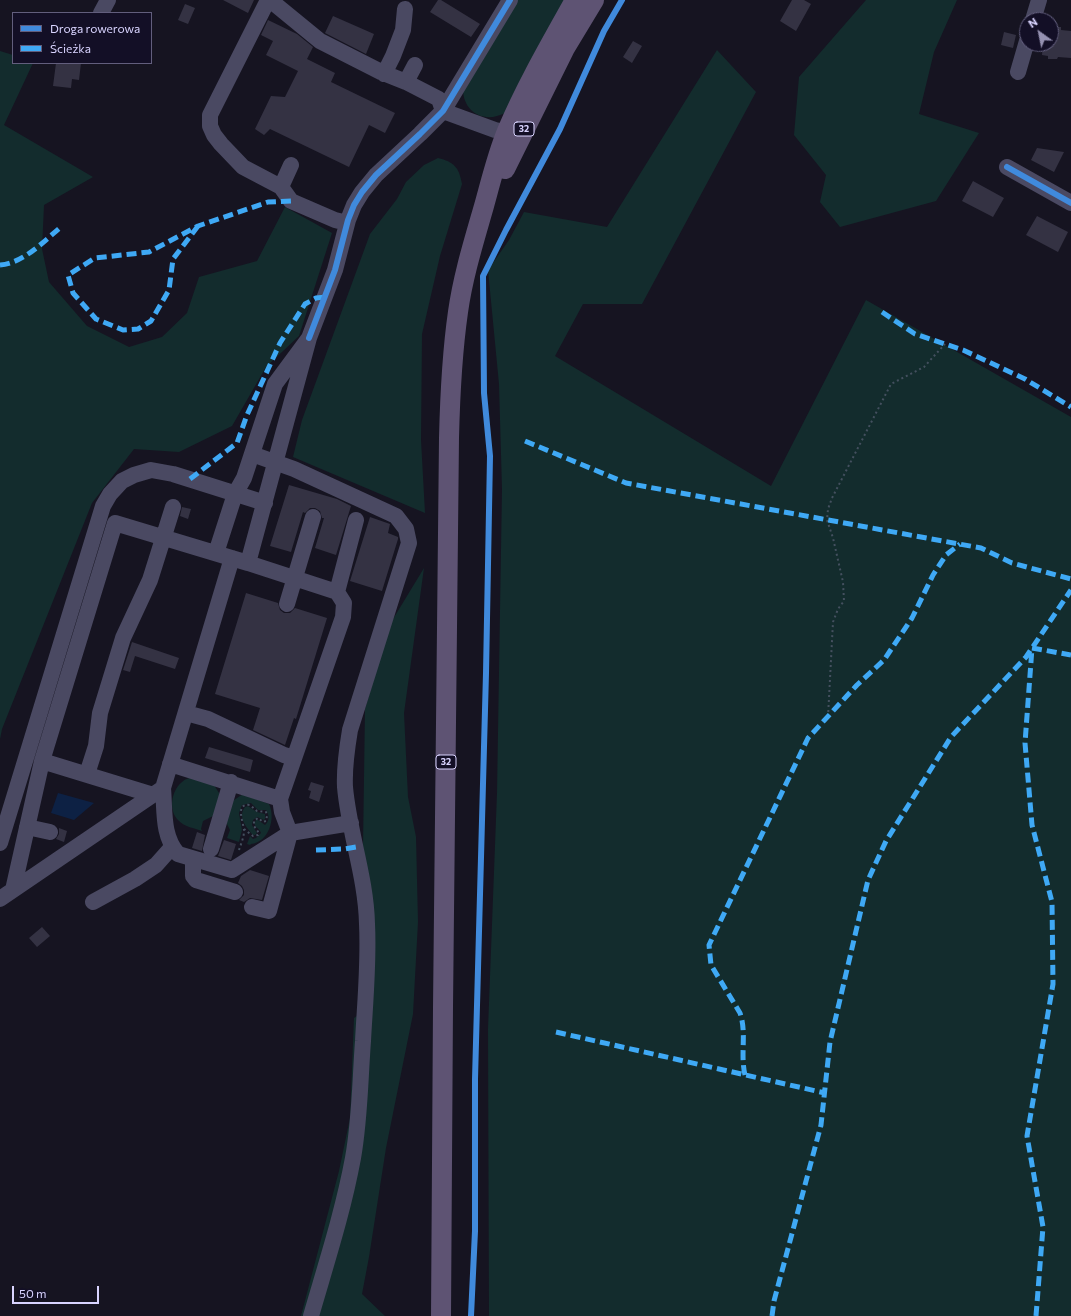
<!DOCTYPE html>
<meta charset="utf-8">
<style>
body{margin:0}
#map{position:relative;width:1071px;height:1316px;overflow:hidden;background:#161421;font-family:Commissioner,sans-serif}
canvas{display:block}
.legend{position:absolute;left:12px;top:12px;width:140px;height:52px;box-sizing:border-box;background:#130f26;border:1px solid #625e7d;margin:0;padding:5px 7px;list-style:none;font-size:12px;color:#d9d4ff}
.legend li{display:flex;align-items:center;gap:8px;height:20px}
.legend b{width:20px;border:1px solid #625e7d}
.north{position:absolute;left:1019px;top:12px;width:40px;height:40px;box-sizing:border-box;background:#130f26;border:1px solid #625e7d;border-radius:50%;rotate:327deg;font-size:11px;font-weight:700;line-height:16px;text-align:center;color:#d9d4ff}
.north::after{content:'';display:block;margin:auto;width:14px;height:18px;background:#9591b1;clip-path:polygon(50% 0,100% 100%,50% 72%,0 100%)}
.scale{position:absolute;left:12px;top:1286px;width:87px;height:18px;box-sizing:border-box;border:2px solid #d9d4ff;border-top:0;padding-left:5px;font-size:12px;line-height:14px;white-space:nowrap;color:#d9d4ff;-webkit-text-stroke:3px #130f26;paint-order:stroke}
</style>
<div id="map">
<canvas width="1071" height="1316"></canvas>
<ul class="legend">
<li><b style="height:5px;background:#408adc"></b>Droga rowerowa</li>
<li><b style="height:5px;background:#3fa9f5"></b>Ścieżka</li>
</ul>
<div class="north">N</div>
<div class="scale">50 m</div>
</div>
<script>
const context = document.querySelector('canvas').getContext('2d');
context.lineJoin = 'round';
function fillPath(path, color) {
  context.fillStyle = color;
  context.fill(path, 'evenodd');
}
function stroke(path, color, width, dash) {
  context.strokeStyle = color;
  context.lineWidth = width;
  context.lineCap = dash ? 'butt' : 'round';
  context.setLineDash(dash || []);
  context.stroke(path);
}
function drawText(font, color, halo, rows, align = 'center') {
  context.font = font + ' Commissioner,sans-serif';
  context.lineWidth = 3;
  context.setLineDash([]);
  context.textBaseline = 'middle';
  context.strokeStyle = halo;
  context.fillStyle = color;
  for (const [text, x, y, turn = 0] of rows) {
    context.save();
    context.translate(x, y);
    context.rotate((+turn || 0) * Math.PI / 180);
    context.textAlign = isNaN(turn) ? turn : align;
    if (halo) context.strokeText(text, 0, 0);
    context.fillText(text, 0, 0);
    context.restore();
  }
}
const green = new Path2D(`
 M516,0H571L505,113C484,124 463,112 463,89Z
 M866,0H957L934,52L919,114L979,133L936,201L840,227L820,202L826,175L794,135L799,77Z
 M717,50L756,92L642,304H583L555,356L771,486L866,300L1071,417V1316H489L488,1029L497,793L502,489L499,384L488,270L509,240L524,212L607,227Z
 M0,51L13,55V63H33L4,125L93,177L44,205L42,249L49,282L87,326L129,347L162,337L187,313L199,277L257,261L285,207L332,233L299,336L266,367L232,426L179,452L134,449L92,503L2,729L0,739Z
 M438,158C454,162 459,167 462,184L440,256L422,334L421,440L425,513L293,457L302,420L370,234L397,199L406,182L424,165Z
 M424,568L404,713L408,797L416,837L418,922L413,1014L386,1148L369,1257L362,1294L385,1316H301L339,1171L350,1118L354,1018L372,1005L363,846L365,709L390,624Z
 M193,777L214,785L219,793V800L213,816L203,821L201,829L202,831C194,828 185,827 179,821C168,811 171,791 182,782C185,779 189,778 193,777Z
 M243,794L269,804C276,818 269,842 251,844L250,845L247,844L250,836L253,839L256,838L261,833C259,827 252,827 256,820H258L265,825C270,821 269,814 266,810H258L251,803L242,805L239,813L242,830L239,842L227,838L230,830L225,820L234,800Z
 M248,806L257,812L265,814V819L264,820L257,817L253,820L252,825L257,833L255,835H253C247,828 237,817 245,807Z`);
const water = new Path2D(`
 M58,793L94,803L74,820L51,813Z`);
const building = new Path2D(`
 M223,0H254L248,13Z
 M438,0H441L480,24L471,37L430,12Z
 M792,0H804L811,4L796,31L780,21Z
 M185,4L195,8L188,24L178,20Z
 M333,16L374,34L366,54L325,33Z
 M268,20L297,34L313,47L307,59L335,73L331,82L395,113L385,133L369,125L349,167L270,129L264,135L255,129L271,96L285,97L298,71L266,55L273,41L261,35Z
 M1051,27H1061V30L1071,31V58L1058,57L1057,59H1048V56L1042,55L1043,44H1051Z
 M1004,32L1016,35L1013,48L1001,45Z
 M633,41L642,46L632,63L623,57Z
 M56,63H81L79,80L72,79L71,88L53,86Z
 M1037,148L1064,152L1054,172L1031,160Z
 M973,181L1004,198L993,217L962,201Z
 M1037,216L1068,232L1058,252L1026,235Z
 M289,485L337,499L351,506L336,555L315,548L324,518H322L320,511L315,508H310L305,513L303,512L291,552L270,546Z
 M182,507L191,509L188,519L180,516Z
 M370,517L390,524L388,533L398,537V539L382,591L350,581Z
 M246,593L278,603L280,610L284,613H290L295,608L327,618L296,719L294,718L285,745L253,730L260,708L215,694Z
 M132,642L179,658L175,669L135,656L130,672L123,670Z
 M209,747L253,760L250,772L205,758Z
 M311,782L324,786L319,802L309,798L311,791L308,790Z
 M59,828L67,831L64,842L56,839L59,834Z
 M197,832L205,835L202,851L192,848Z
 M224,840L236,844L231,860L218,856Z
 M250,870L269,876L262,900L250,898L244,902L239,900L244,895V890L242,886L238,883L241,876Z
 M42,927L50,936L37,947L29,938Z`);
const path = new Path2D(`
 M828,717L833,622L838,609L844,601L843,582L833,538L827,520L828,509L832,498L891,384L924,367L945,344
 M239,850C241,844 244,837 244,831C244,823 234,803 250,805L257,811L266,812L267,816L266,821L263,822L258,818L254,821V826L259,833L258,835L253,836L244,829`);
const minor = new Path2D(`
 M268,0L210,115V126L214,135L221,144L243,167L281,187
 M270,0L320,41L381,72L406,82L439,99L443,111L495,130L506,132
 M101,13L108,0
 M1033,20L1039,0
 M1018,72L1027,41
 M384,74L393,56L403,30L405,9
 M406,82L415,65
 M291,165L281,187L291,201L335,220L347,223
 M1007,167L1071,203
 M309,338L335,270L348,220L354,205L362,192L376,175L420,134L443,111L510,0
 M252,454L294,469L396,516L406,529L409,543L350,730C347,748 344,768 345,787C349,833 366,877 367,924C369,963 365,1002 363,1041C360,1081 360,1119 353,1158C343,1212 326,1264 311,1316
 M216,553L235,494L244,478L275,384L309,338L248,563
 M337,592L356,520
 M287,604L313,517
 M186,713L208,719L284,755L294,758
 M42,761L115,523L248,563L337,592L344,603L343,617L280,799L282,812L290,833L232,870L178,854C162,836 165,811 163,788
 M170,764L280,799
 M87,774L96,746L100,713L123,638L150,580L173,507
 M27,827L50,832
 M0,843L103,506L110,494L122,481L134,475L151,470L173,474L265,503
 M211,849L231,782
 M193,859V876L196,880L235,892
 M13,890L42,761L153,795
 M0,899L163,788L232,558
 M93,902L135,879L156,865L172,847
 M252,907L269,911L290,833L351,823`);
const major = new Path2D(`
 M505,169L565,48L594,0
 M441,1316L443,1007L449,438C450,396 452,354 458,312C463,276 474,241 484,206C491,181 497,155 507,131C526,86 551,43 575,0`);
const quiet = new Path2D(`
 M198,226L173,259L169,290L151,321L138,329L123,330L96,319L73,293L68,275L95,258L149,252L198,226L268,202L291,201
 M0,265C24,263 44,241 62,226
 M882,312L915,334L963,350L1025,379L1071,407
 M525,441L626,483L981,548L1012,563L1071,579
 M190,479L237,443L247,415L280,343L305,304L316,298L325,297
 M316,850L344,849L356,847
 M556,1032L825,1093
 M745,1075C740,1054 747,1033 740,1013L711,965L709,945L808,738L857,685L884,660L912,618L933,575L946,555L960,544
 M772,1316L774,1301L821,1125L830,1042L868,880L886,841L951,737L1026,657L1071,590
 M1036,1316L1043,1227L1027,1136L1053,984L1052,902L1032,825L1025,743L1032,648L1071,655`);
const cycleway = new Path2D(`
 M1007,167L1071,203
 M309,338L335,270L348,220L354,205L362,192L376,175L420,134L443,111L510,0
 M471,1316L475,1231V1079L486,673L490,456L484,393L483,276L506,230L560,129L604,31L622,0`);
const shields = [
 [524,129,20],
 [446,762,20]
];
const shieldNames = [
 ["32",524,129],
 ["32",446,762]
];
fillPath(green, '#132c2d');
fillPath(water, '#0d2144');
fillPath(building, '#343243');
stroke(path, '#44505f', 2, [2, 3]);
stroke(minor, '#4a4962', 16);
stroke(major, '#5e5373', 20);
stroke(quiet, '#3fa9f5', 5, [10, 5]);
stroke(cycleway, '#408adc', 6);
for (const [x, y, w] of shields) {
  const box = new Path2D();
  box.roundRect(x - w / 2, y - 7, w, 14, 3);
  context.fillStyle = '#130f26';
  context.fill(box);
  stroke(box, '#d9d4ff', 1);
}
drawText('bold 9px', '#d9d4ff', null, shieldNames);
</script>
